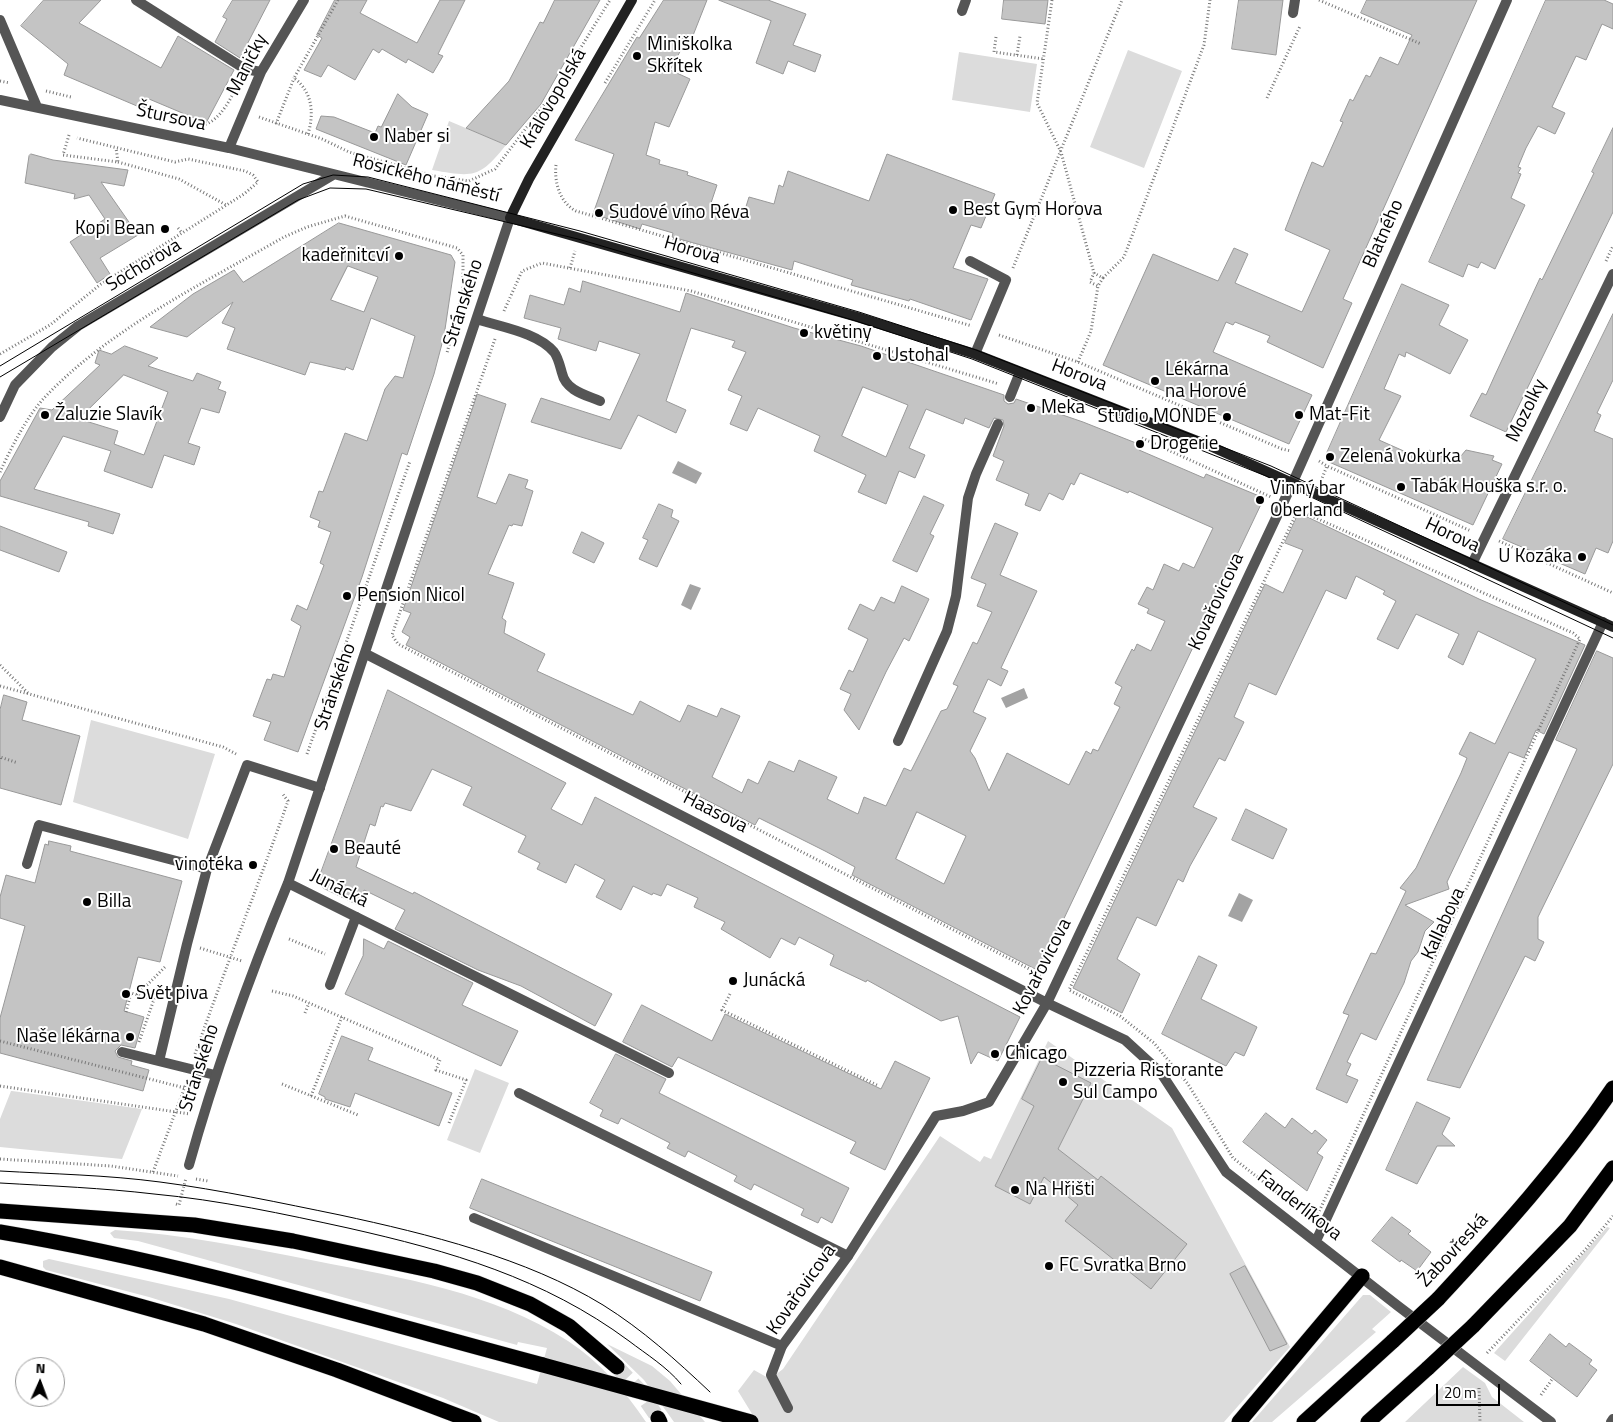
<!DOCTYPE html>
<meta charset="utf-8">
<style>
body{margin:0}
#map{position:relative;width:1613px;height:1422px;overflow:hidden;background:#fff;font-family:"Titillium Web",sans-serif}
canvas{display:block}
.north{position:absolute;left:15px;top:1357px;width:50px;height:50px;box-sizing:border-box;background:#fff;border:1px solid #999;border-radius:50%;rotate:2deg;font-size:14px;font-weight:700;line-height:20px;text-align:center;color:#000}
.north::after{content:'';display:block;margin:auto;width:18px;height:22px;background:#000;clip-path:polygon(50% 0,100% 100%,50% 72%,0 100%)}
.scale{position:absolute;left:1436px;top:1384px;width:64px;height:22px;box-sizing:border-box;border:2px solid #000;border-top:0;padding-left:6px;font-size:15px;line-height:18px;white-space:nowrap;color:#000;-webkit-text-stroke:4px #fff;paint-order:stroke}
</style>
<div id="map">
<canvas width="1613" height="1422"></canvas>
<div class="north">N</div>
<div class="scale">20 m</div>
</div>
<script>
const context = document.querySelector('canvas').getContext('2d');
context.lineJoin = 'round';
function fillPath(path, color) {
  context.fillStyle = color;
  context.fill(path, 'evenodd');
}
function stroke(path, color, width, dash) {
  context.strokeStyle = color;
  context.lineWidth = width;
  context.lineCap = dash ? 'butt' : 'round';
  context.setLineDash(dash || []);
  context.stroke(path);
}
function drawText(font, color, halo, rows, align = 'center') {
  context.font = font + ' "Titillium Web",sans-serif';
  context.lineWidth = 4;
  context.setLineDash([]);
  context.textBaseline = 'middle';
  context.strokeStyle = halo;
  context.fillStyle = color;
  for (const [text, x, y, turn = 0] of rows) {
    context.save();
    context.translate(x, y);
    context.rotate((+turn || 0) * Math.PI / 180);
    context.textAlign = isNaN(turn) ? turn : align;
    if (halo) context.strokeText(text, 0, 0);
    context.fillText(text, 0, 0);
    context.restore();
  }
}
const green = new Path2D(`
 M1128,50L1182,71L1144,168L1090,147Z
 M959,52L1037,64L1030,112L952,100Z
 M449,121L506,145C479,179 473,177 432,170Z
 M91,720L215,754L188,839L73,802Z
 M1048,1041L1172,1128L1290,1347L1224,1422H757L738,1391L754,1370L770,1379L783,1369L940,1136L980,1162L984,1156L991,1159Z
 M475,1069L509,1083L480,1153L447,1140Z
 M11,1091H12L142,1109L122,1159L0,1147V1119Z
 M1607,1227L1610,1228L1505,1361L1494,1353Z
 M115,1230C183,1234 249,1248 316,1261C402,1278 493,1292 568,1341C599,1361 625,1391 646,1422H499L443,1398L236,1324L149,1297L46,1270L43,1267V1261L49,1259L229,1299L537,1384L547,1348L518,1342L517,1345L138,1241L114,1238L110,1233Z
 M1363,1295H1370L1391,1312L1372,1329L1376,1332L1272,1422H1252Z
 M607,1344L652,1366L670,1381L705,1422H674L644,1380Z
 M1463,1367L1485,1383L1492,1397L1524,1422H1405Z`);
const water = new Path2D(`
 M678,461L702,473L696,484L672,473Z
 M690,584L701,588L691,610L681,605Z
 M1024,688L1028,698L1006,708L1001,698Z
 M1239,893L1253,900L1242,922L1228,916Z`);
const building = new Path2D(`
 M44,0H101L79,23L161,68L178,36L234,70L206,123L149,99L144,109L64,75L68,64L21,26Z
 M233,0H270L240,58L215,42L227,19L223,17Z
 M335,0H367L360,13L417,43L440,0H465L438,54L443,56L433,73L408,59L406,63L382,49L379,53L373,49L355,80L328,65L321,77L304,70L322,38L317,35Z
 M555,0H600L541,104L506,145L466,128L509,81L540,22L543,23Z
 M664,0H707L692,38L688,37L670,70L690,79L669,127L655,122L646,155L660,160L659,164L688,172L687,175L717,185L711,203L744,213L749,197L774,204L779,185L783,187L788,171L869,201L887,154L995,194L981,228L971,225L953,268L988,279L971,320L910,299L909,301L851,285L853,280L794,261L792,270L672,237L673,233L642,224L640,229L631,226L593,214L614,154L575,140L637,37L639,38Z
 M719,0H768L806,14L793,45L821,55L815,72L788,61L783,74L756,63L771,21Z
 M1004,0H1048L1045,24L1002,19Z
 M1239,0H1283L1276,55L1232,49Z
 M1367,0H1477L1343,299L1352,303L1323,368L1267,342L1270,336L1235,322L1233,325L1226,322L1213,352L1312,395L1289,444L1103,365L1153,254L1218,281L1234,248L1248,254L1235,283L1302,312L1330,250L1285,230L1301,189L1312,162L1323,167L1343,122L1340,121L1350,99L1353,101L1366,75L1370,77L1380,57L1398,65L1412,35L1361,13Z
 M1546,0H1604L1613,4V29L1602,24L1586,60L1576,56L1552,107L1565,113L1555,134L1538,126L1526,148L1518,167L1521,168L1518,173L1521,174L1511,198L1525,205L1495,269L1481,262L1478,268L1468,264L1463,277L1429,262Z
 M398,94L412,107L428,114L406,165L316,129L321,116L334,117L375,133L378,126L381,127Z
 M1613,128V212L1506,432L1470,416L1482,393L1486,395L1495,375L1540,278L1542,280L1594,173L1592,172Z
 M31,154L53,160L128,170L124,186L101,182L138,235L100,258L110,274L97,283L70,242L105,219L89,195L74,199L75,194L25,183L29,156Z
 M339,223L451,255L455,262L444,336L434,374L407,455L402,453L362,577L298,752L264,740L271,722L253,716L267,679L271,680L273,674L284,677L301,626L291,620L297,605L307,610L324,565L320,563L331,532L318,527L320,521L310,517L319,491L323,492L345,433L367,441L385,389L395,376L403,378L415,336L371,318L353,370L346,367L345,370L310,362L305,375L227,349L235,328L222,323L233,302L187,337L150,327L193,294L234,270L243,282ZM348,266L378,277L364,312L331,300Z
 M583,281L680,312L686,293L794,328L861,346L1004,395V401L1008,404L1014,403L1016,399L1083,422L1141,445L1139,450L1204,478L1206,474L1264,498L1039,971L852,875L855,867L825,851L759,818L755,825L406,645L410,637L402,632L411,613L403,610L474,404L477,394L506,404L477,497L496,504L509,474L528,480L525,488L533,491L522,526L513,524L512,526L509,525L488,574L514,583L502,618L506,621L504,633L545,654L537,671L633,715L640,701L680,722L688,705L717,717L721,708L740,716L712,777L742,793L748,779L758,784L769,761L794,772L799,760L837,777L827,799L858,814L864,797L886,806L904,768L911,771L941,711L947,709L958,686L953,684L973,642L977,644L992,612L977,606L986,584L971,578L995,523L1018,533L1000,575L1037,591L1001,668L1008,671L1001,686L988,679L973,712L986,718L970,751L975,758L989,791L1007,753L1069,785L1086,751L1091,754L1093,749L1098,751L1120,707L1114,704L1122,687L1115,683L1132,649L1134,651L1137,644L1151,651L1165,621L1147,613L1149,609L1138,604L1147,587L1153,590L1164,564L1179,571L1183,563L1194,568L1213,528L1129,491L1128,493L1080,473L1074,485L1071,483L1063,500L1049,493L1040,511L1025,505L1029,494L996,480L1004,461L993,456L1004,426L1003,420L994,418L989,428L965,418L963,424L926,409L909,448L925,455L915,478L899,471L886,504L858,492L866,475L814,451L820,436L758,408L747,431L730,424L742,396L728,390L746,352L732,347L735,341L691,328L666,401L686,410L676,433L638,415L621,449L531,422L541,398L610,420L640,354L599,341L596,351L558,339L561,328L524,318L530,295L564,305L569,288L580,292ZM863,387L908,405L886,457L842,436ZM917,812L966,836L944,884L896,859Z
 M1402,284L1449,305L1439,325L1468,340L1450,374L1406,352L1405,357L1399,354L1384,389L1401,396L1379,440L1424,460L1429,450L1455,463L1466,450L1494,456L1492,460L1502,464L1473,525L1329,462L1326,455Z
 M1613,314V380L1597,413L1601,415L1594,431L1613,439V541L1608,553L1596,548L1585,574L1503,539Z
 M125,346L158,358L148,366L193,381L197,373L221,382L218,389L226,392L219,413L201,408L188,443L200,447L194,465L164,455L152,488L104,471L111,451L63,436L34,489L120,514L113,534L88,526L89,522L0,496V481L40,408L52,410L100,365L95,363L99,350L111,354ZM124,375L168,392L144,455L114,444L118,431L79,419Z
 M924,496L944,505L930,534L934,536L917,572L893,561Z
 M659,504L673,510L671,517L679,521L657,567L639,559L648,540L643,538Z
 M1299,513L1479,599L1585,645L1544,734L1536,730L1524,758L1509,752L1447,882L1449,889L1405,905L1434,922L1425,931L1418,952L1411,961L1404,983L1376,1040L1361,1033L1347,1062L1351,1064L1346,1075L1358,1080L1347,1103L1316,1089L1349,1015L1343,1013L1371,953L1376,954L1406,891L1400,888L1416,868L1461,773L1467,758L1459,754L1470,732L1495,744L1536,659L1478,631L1463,665L1448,657L1459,634L1416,614L1398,649L1377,639L1396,601L1383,594L1385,591L1356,576L1346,599L1326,590L1276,695L1249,683L1234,717L1244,722L1225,761L1219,758L1193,807L1217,818L1190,866L1183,882L1178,879L1156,926L1137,917L1117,959L1140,974L1122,1013L1073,988L1265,584L1283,593L1303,550L1285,543Z
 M0,526L67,552L59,572L0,550Z
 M582,532L604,543L594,563L573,553Z
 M902,586L929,599L909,641L904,638L886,672L859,730L844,710L851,694L840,689L849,670L853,672L868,639L848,629L860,604L874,611L881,597L894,603Z
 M1597,651L1613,658V764L1538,917V939L1544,942L1535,961L1525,956L1460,1088L1427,1080L1577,749L1556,740Z
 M388,690L566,783L551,809L582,825L595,797L1020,1017L998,1061L978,1052L971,1064L958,1016L941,1021L867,980L866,982L830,965L834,955L799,937L795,945L781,938L770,958L721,929L725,922L694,907L698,898L667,884L661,896L653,893L652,895L633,886L621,910L596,897L605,880L575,864L566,883L537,869L540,863L518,852L526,836L463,805L472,787L432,769L411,811L385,803L383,807L381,806L375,826L370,824L356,867L413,894L414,892L612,994L595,1026L521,986L478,970L395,929L405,910L364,890L358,905L323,888L319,878Z
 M4,695L27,702L22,720L80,736L61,805L0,788V710Z
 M1246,809L1287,829L1273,859L1232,840Z
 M49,841L71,846L70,851L182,881L160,962L138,957L124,1011L144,1017L135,1048L121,1045L115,1051L118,1057L132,1061L131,1065L149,1070L143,1091L0,1053V1018L25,926L0,918V897L6,875L35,883L45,844L48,845Z
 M364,939L384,949L388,941L473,983L462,1005L518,1031L501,1066L345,994L363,956Z
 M1199,956L1217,965L1201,999L1257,1027L1244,1056L1235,1052L1226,1066L1162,1034Z
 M642,1005L712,1041L725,1014L881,1089L895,1061L930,1078L885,1170L850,1153L856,1142L678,1057L672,1067L623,1042Z
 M342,1036L373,1048L368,1060L452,1093L439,1126L355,1093L350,1107L325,1099V1097L319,1094Z
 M616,1054L666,1079L659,1093L849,1188L832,1223L821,1217L818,1223L801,1215L804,1209L754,1184L751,1190L734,1181L737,1176L688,1151L685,1157L667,1148L670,1143L621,1118L618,1124L600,1116L603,1110L590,1103Z
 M1042,1058L1091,1083L1058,1149L1098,1180L1101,1176L1187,1244L1151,1289L1065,1221L1078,1205L1044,1177L1030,1204L995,1186L1034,1106L1022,1099Z
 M1417,1102L1450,1118L1442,1134L1455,1146H1437L1417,1184L1386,1170Z
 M1266,1113L1285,1128L1292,1118L1312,1134L1315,1130L1327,1140L1317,1153L1323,1157L1307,1191L1243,1142Z
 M482,1179L712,1272L700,1301L470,1208Z
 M1392,1217L1411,1231L1408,1234L1431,1252L1417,1271L1401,1260L1400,1262L1372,1241Z
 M1245,1266L1287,1344L1270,1351L1230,1274Z
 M1550,1334L1566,1347L1569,1343L1592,1360L1589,1364L1597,1370L1577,1397L1530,1361Z`);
const highwayTunnel = new Path2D(`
 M617,1367L639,1390L658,1418`);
const path = new Path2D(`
 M1052,0L1037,103L1061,152L1094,273L1090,282L1098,286L1103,278L1094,273
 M1319,0L1421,44
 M996,37L994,52L1044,59
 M1017,55L1020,36
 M0,81L10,83
 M605,83L655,0
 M46,91L71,97
 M1267,98L1300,26
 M259,117L322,139L349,152L434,176L469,181L495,169L553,93L610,0
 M276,124L294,78
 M202,125C216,123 226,107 233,94
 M308,134C314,114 313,92 294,78L338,0
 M69,135L63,155L118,162L116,148
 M118,162L179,179L226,205
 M556,165C554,182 560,203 576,211L972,326
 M178,228L182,233
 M1606,261L1613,246
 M570,268L575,251
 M1013,268L1122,0
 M1103,278L1124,257L1204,45L1210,0
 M504,311L522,271L542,263L691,291L999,384
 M999,335L1078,362L1282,449L1291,451
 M495,339L392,635L398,644L1043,976
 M0,354L50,325L101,284L244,194L258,182L253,175L245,171L188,159L175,162L77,138
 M1078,362L1091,331L1098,286
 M1142,438L1271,497
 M1319,461L1327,466L1471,531
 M0,472C11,448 27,416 45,397C111,328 202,284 284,237L307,227L345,216L457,248L463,255V290L447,353
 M1321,481L1327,466
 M1298,510L1573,633L1580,639L1318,1214L1302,1212L1233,1158L1188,1084L1154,1043L1120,1016L1069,990Z
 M1499,541L1613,593
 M0,665L28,693
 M0,686L223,747L236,754
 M307,754L410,461
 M0,759V757L18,763
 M289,939L325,954
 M200,948L242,961
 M272,991L293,996L440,1060L436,1070L466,1080L449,1123
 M730,994L722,1010L879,1086
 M137,995L165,967
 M126,1012L131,993L154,1000
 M305,1013L309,1003
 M0,1041L185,1088
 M139,1042L159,985
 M195,1054C225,969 258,886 288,801L282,793
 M282,1084L358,1115
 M0,1086L190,1114
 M311,1096L342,1017
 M0,1159L111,1166L178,1176
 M153,1172L186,1084
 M196,1179L208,1181
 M176,1204L179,1205L186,1178
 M1487,1353L1585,1250L1613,1216
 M1479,1388L1480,1422
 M1541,1395L1553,1378`);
const lane = new Path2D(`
 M962,11L966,0
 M1293,13L1295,0
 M970,261L1006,280L975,354
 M477,319C500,327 537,332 554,352C558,357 560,366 562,373C566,391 586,395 600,401
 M1010,397L1020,372
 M898,741L947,631L956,596L968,498L976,474L998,424
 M27,864L39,825L207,869L187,944L159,1061
 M207,869L247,765L320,788
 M330,985L356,917
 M122,1052L215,1075
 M519,1093L848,1256
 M474,1218L782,1346`);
const street = new Path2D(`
 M136,0L245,69L261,72
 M0,20L37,107
 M0,100L229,148L510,218L288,883C250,975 216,1068 189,1165
 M229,148L261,72L304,0
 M0,417L15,385L52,347L78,326L333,175
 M1472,564L1613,274
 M366,654L1047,1003L1125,1040L1161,1073L1226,1172L1398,1306L1551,1422
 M288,883L669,1073
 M1316,1241L1603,622
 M788,1408L771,1375L782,1346L848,1256L936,1116L963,1111L989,1102L1047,1003L1293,482L1507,0
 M1611,1422L1613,1419`);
const secondary = new Path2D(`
 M632,0L529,179L510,218L857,317L975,354L1210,446L1613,627`);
const highway = new Path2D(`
 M0,1211L194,1225L293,1241L434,1271L477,1283L530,1304L569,1326L617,1367
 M0,1232C184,1263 363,1317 543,1365
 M0,1267L204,1324L337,1370L474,1422
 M1438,1299C1501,1231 1561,1165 1613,1088
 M1473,1326L1570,1226L1613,1168
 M658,1418L660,1422
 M1239,1422L1362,1276
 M1304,1422L1393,1341
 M1368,1422L1428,1368`);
const tram = new Path2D(`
 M0,366L303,184L333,175L368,177L580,231L859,312L976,350L1271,466L1613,625
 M0,377L298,200L330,188L366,189L578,239L856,321L972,359L1266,476L1613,638
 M0,1171C53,1174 107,1175 160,1182C221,1190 281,1203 340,1215C428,1234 526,1258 603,1305C643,1330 676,1360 710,1392
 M0,1183C52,1186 103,1188 154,1194C219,1200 284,1214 348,1228C450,1251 544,1278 629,1341C646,1354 667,1367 681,1384`);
const highwayBridge = new Path2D(`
 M1393,1341L1438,1299
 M543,1365L751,1422
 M1428,1368L1473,1326`);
const markers = [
 [637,56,5,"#000"],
 [374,137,5,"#000"],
 [953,210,5,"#000"],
 [599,213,5,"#000"],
 [165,229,5,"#000"],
 [399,256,5,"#000"],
 [804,333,5,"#000"],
 [877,356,5,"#000"],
 [1155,381,5,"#000"],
 [1031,408,5,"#000"],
 [45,415,5,"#000"],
 [1299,415,5,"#000"],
 [1227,417,5,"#000"],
 [1140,444,5,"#000"],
 [1330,457,5,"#000"],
 [1401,487,5,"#000"],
 [1260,500,5,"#000"],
 [1582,557,5,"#000"],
 [347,596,5,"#000"],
 [334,849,5,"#000"],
 [253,865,5,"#000"],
 [87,902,5,"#000"],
 [733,981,5,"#000"],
 [126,994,5,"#000"],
 [130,1037,5,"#000"],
 [995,1054,5,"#000"],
 [1063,1082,5,"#000"],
 [1015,1190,5,"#000"],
 [1049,1266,5,"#000"]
];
const poiNames = [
 ["Miniškolka",647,45],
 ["Skřítek",647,67],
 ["Naber si",384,137],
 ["Best Gym Horova",963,210],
 ["Sudové víno Réva",609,213],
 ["Kopi Bean",155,229,"right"],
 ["kadeřnitcví",389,256,"right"],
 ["květiny",814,333],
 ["Ustohal",887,356],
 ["Lékárna",1165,370],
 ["na Horové",1165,392],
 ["Meka",1041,408],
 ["Žaluzie Slavík",55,415],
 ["Mat-Fit",1309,415],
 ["Studio MONDE",1217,417,"right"],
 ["Drogerie",1150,444],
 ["Zelená vokurka",1340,457],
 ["Tabák Houška s.r. o.",1411,487],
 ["Vinný bar",1270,489],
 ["Oberland",1270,511],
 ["U Kozáka",1572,557,"right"],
 ["Pension Nicol",357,596],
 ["Beauté",344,849],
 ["vinotéka",243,865,"right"],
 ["Billa",97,902],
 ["Junácká",743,981],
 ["Svět piva",136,994],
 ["Naše lékárna",120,1037,"right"],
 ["Chicago",1005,1054],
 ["Pizzeria Ristorante",1073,1071],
 ["Sul Campo",1073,1093],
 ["Na Hřišti",1025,1190],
 ["FC Svratka Brno",1059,1266]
];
const streetNames = [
 ["Maničky",248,65,-63],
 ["Královopolská",554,99,-60],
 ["Štursova",171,118,12],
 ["Rosického náměstí",426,179,14],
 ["Blatného",1384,234,-66],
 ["Horova",692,251,16],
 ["Sochorova",144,266,-31],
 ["Stránského",464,303,-72],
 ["Horova",1079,376,21],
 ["Mozolky",1527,411,-64],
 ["Horova",1452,536,25],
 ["Kovařovicova",1217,602,-65],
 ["Stránského",336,687,-71],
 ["Haasova",715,813,27],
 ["Junácká",339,889,27],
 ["Kallabova",1444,924,-65],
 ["Kovařovicova",1043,967,-63],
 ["Stránského",200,1068,-72],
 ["Fanderlíkova",1299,1206,38],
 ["Žabovřeská",1454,1251,-47],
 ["Kovařovicova",802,1290,-55]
];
fillPath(green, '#dcdcdc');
fillPath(water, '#a3a3a3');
fillPath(building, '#c4c4c4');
stroke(building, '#999', 1);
stroke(highwayTunnel, '#d9d9d9', 15, [15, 8]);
stroke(highway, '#dbdbdb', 16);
stroke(path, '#777', 3, [1, 2.5]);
stroke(lane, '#555', 10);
stroke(street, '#555', 10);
stroke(secondary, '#222', 10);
stroke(highway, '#000', 15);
stroke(tram, '#000', 1);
stroke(highwayBridge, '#dbdbdb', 16, []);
stroke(highwayBridge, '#000', 15);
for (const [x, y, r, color] of markers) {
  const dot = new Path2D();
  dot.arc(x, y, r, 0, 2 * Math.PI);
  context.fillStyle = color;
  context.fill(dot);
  stroke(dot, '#fff', 2);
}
drawText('19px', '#000', '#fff', poiNames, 'left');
drawText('19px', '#000', '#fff', streetNames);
</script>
